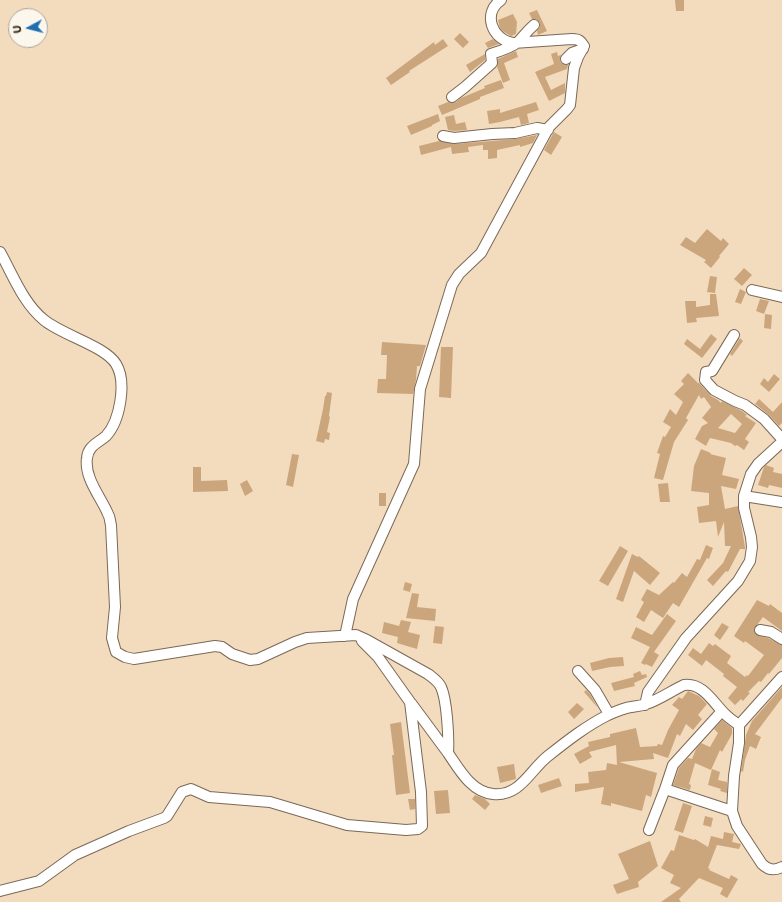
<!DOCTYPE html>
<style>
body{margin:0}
#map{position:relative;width:782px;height:902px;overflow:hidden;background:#f3dcbe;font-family:"Playpen Sans",sans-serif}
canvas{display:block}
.north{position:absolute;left:8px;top:8px;width:40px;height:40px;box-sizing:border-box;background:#fbf7ec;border:1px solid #aea59a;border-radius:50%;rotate:263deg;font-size:11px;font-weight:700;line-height:16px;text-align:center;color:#3b2a1e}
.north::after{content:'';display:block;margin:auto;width:14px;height:18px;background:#1f6fb2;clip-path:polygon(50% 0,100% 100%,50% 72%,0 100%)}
</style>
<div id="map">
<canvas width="782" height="902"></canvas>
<div class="north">U</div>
</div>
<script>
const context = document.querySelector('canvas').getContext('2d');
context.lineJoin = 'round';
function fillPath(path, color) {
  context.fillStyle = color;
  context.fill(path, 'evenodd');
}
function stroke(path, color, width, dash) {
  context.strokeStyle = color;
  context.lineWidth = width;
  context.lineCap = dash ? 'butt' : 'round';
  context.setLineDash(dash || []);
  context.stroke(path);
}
const building = new Path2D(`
 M675,0H684V11H676Z
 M537,10L547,31L538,35L537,31L540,27V23L536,19H532L529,13Z
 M513,14L517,22L516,34L511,36L504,32L500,28L498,20Z
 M460,33L469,42L463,48L454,39Z
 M443,39L448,46L409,71L410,72L391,85L386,78L434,42L435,45Z
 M493,39L499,44L488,48L485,43Z
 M516,51L518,57L504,63L510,80L503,83L497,67L498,59Z
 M557,52L558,56L561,55L560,60L561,63L565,65H568L567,69L545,77L551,90L565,83V93L549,101L535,72L554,64L551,54Z
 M485,54V60L470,72L466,65Z
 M501,80L504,88L480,97V99L442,115L438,106L448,102L452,103L456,102L461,98L485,88L484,86Z
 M536,102L539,110L527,114L529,123L521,125L519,117L500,122L489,124L487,111L500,109V113Z
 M438,114L440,121L432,125V126L411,135L407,126Z
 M454,115L456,124L465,122L467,130L454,131L448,130L445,117Z
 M554,132L562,137L551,155L544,150Z
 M537,135L533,143L520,147V145L497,150V158L488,159V150H483V145L468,147L469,152L452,154L451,147L421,155L419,146L439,141L455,144L515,139Z
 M707,229L721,241L723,238L729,244L719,256L720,257L711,268L704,262L706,260L680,245L686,237L695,243Z
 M744,268L752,275L742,286L734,279Z
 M710,276L717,277L715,293L707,292Z
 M740,289L746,292L741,304L735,302Z
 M710,294H716L719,316L696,318L697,322L687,323L685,301H696V307L710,305Z
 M760,299L769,301L764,314L756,311Z
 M765,314L772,315L771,329L764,328Z
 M711,334L717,339L702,358L684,344L687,339L700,349Z
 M740,338L743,341L732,356L730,354Z
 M382,342L426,345L420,366H417L416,380L413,394L377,393L378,379H386L387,355H381Z
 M441,347H453L451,398L439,397Z
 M688,373L698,383H699L711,396L718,400L721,403L722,401L742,411L747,415L745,416L756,423L745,439L749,442L744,450L737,445L735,446L731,443L710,438L706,446L695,439L702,426L708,423L702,418L711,407L704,397L701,399L699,395L686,418L688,420L674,442L663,480L654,478L660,454L657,453L663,436L665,437L671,427L663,422L670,409L676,415L683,402L674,394L684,384L681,381ZM731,414L742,424L735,433L718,428Z
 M774,374L780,379L769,392L760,384L764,378L768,382Z
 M327,392L332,393L329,416L330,417L327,432L330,433L329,440L325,439L324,443L316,441L323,409L325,396H326Z
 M759,399L773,412L782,402V423L779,426L769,415L755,404Z
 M701,449L711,453L710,454L726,458L722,475L739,479L736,489L721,486L725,509L738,506L745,547V549H740L728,572L726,571L713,586L707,580L723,563L731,546H725L724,522L718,537L716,521L699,523L697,507L709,505V493L691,491L694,466Z
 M292,454L299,455L293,487L286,485Z
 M766,465L774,468L773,472L782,474V488L769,485L768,488L758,485L764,467Z
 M193,467H201V481L227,480L228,491L193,492Z
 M247,480L253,491L245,496L240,484Z
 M668,483L670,502H660L658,484Z
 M379,493H386V506H379Z
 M706,545L713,548L709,559L707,558L679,607L673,603L663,618L651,610L644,622L636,617L644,602L641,600L647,589L659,595L673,582L674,583L682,573L687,577L697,559L700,560Z
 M620,546L628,551L608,586L599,581Z
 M632,554L638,557L639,556L660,573L650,585L634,571L623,602L616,599Z
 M405,582L412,584L410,592L403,590Z
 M412,593L419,594L417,607L436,609L435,621L406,618Z
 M757,600L769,606L770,604L782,613V631L763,617L754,629L756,635L768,638L782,645V658L769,674L768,673L761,682L759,681L748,692L750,693L743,701L741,699L735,705L728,698L737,687L723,676L724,674L706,660L702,666L688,655L693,648L701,654L709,643L713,646L715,644L731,656L727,663L745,677L747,675L748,676L764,655L745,641L744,643L734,636Z
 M667,614L676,621L654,652L659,655L652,667L646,664L645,665L641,663L650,647L631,638L636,627L652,635Z
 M401,620L411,622L408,632L420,635L417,649L397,643L398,637L382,633L384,622L399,626Z
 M722,623L729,627L720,640L714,635Z
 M435,626L444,627L442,644L433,643Z
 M623,657L624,666L610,667L592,671L590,663L609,658Z
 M640,671L642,675L646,674L647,677L634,683L635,686L614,691L611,683L634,677L633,674Z
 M782,687V698L755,734L761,737L756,749L750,746L745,760L743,772L741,771L746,735L752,721Z
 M586,690L590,694L598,708L584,692Z
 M688,691L699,696L707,704L698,715L702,719L693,730L686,724L680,736L677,734L668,758L653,753L654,759L619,762L657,773L651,797L646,795L642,811L611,803V806L601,804L604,787L575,792V784L589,783L588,772L606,770L607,763L617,765L616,745L589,752L592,757L580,764L574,754L589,746L588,742L610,737V734L636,728L640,747L657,746L658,744L662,745L668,730L679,710L672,705L679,697L682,699Z
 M577,703L584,709L574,719L568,712Z
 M722,720L732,728V734L722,752L720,750L711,770L695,763L689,784L691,785L690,790L673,785L679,768L688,758L692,759L696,749L701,743L710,747L718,733L714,729Z
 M401,722L410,793L396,795L392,755H394L390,724Z
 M514,764L516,779L500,783L497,767Z
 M712,769L720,772L718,780L727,782V793L720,791L721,789L708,785Z
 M559,778L562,786L541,793L538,785Z
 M448,790L450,813L436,814L434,791Z
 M475,795L485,799L490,804L485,810L472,799Z
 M408,799H415V809L410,810Z
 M683,803L692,806L683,833L674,830Z
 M705,816L713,818L711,827L703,825Z
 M724,832L734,834L732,842L741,844L739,849L717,845L708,868L710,869L709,870L729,879L731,875L738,879L727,898L720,894L723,888L699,878L679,899L681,902H661L681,888L670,883L674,875L661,868L671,850L674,851L679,835L694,840L695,839L708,847L711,836L723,839Z
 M650,841L658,866L638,882L639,887L617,894L613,885L629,879L618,854Z`);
const minor = new Path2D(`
 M566,59L572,53L583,49
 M452,97L465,87L492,63L491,54C500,51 511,48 518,42C523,37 528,30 534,25
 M443,136L454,138L492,134L515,133L537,128L548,130
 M0,252C13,275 23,303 44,320C62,335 105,346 116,364C127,382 120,421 106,436C98,443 88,446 87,458C84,478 101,497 108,514C110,517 110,522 111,525L115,607L112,638L116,652L125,657L134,659L215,646L222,647L232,654L250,660L258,659L295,642L307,638L356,635L367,640L428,674C433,678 438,681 441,687C447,700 449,738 448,753C459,769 471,792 493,794C520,797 530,770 548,756C567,741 586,726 608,715C615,712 623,708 631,707C636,706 641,706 646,704C659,700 671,691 684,685C703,682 714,704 726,715C730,719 735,722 739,725
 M752,290L782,297
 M734,335L712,371L706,372L705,380L714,390L735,401L745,405L764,419L782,439
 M744,496L782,502
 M760,630L771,632L782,639
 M345,636L353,599L414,464L420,389L452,285L459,274L481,253L549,127L567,109L570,105L574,68L578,57L584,46C581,41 579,39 572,39L513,43C492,40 482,13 501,0
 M578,671L595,690L609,714
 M782,677L739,725V743L734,776L732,811L737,826L762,864C768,870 774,871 782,867
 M411,703L448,753
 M645,705L648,692L686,638L738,581L750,561L752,547L751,537L744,508V496L751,474L758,464L782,442
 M665,789L732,811
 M649,830L665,789L673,765L722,711
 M0,891L39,881L75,855L129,831L164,818L167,816L182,792L191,789L209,797L270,802L347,825L406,830L418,829L422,826L421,792L410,702L378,657L362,641`);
fillPath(building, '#cba67d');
stroke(minor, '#7b6856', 12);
stroke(minor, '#fff', 10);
</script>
